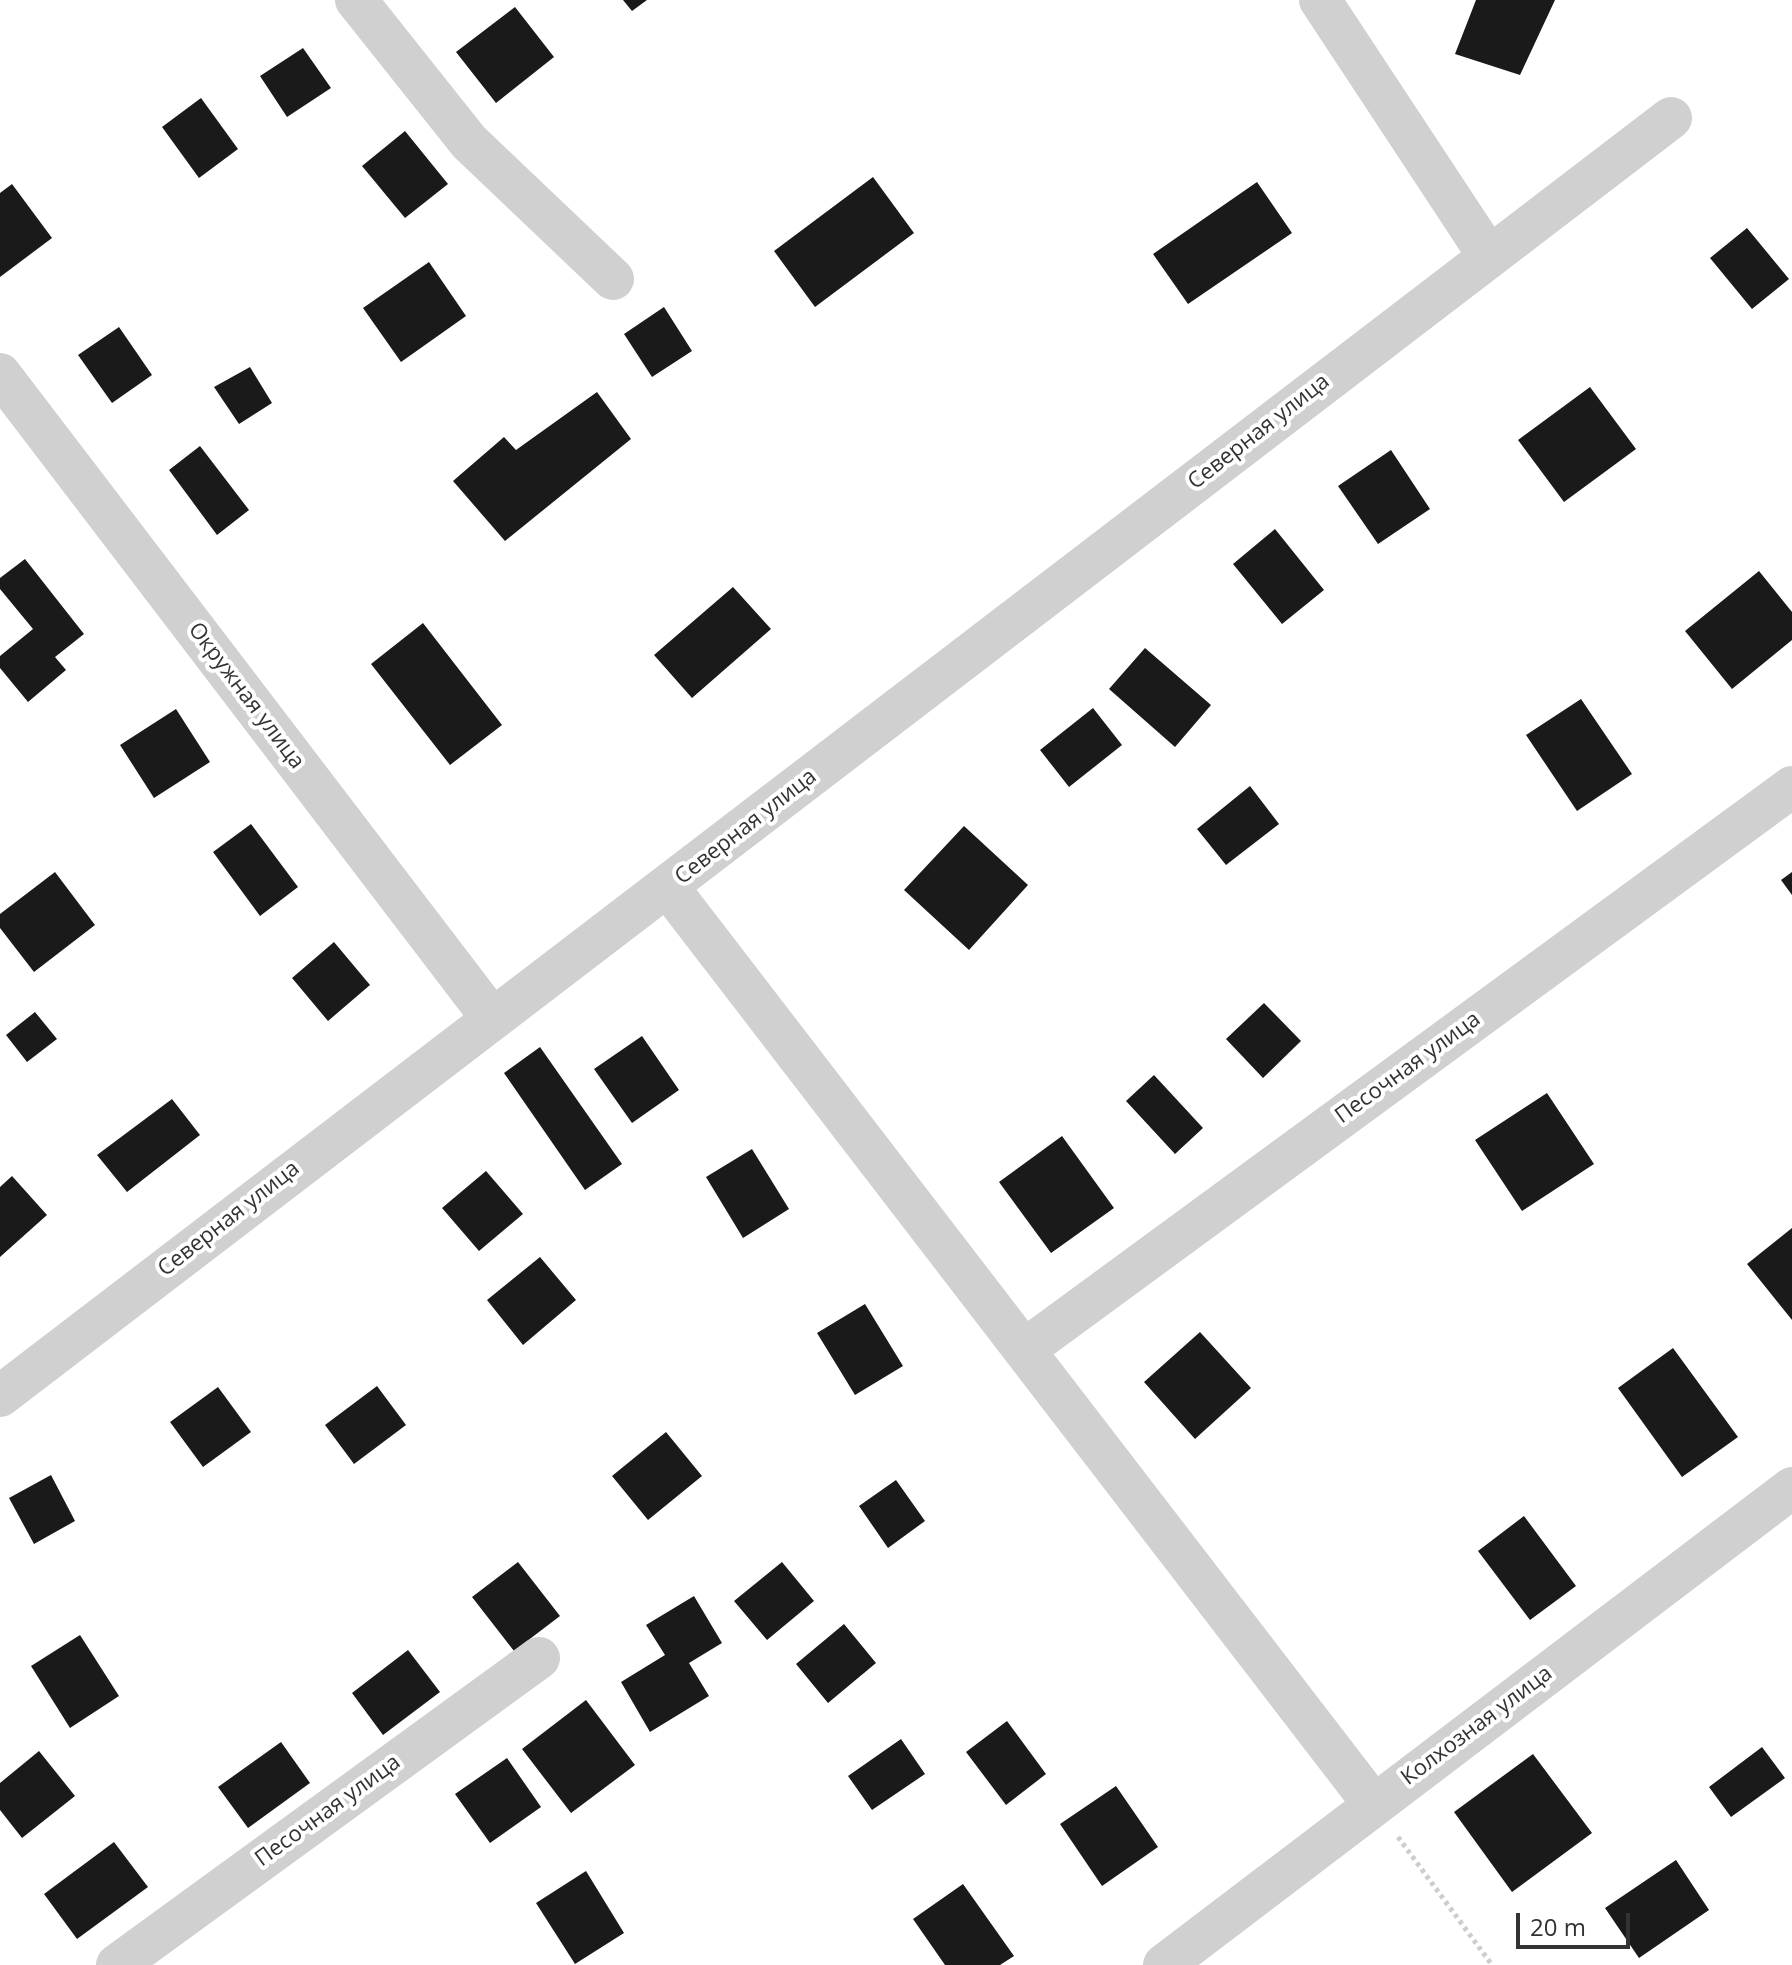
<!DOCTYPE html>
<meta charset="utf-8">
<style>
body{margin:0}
#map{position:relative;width:1792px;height:1965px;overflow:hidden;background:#fff;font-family:"Open Sans",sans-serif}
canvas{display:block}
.scale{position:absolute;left:1516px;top:1913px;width:114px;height:36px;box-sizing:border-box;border:4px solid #333;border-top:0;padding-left:10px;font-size:24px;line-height:28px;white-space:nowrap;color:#333;-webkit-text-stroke:6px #fff;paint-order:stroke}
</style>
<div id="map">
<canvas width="1792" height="1965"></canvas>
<div class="scale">20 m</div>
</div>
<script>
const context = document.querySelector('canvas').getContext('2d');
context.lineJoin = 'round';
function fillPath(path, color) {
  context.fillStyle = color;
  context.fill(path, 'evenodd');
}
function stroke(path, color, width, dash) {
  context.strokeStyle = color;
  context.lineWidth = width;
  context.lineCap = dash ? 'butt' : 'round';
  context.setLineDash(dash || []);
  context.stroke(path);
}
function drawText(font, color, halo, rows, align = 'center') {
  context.font = font + ' "Open Sans",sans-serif';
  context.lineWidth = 8;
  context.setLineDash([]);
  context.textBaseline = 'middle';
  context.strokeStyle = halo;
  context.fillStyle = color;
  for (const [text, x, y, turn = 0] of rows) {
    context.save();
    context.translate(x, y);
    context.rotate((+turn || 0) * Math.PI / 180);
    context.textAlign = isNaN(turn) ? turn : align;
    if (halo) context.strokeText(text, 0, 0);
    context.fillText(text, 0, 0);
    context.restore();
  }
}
const building = new Path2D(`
 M623,0H647L632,11Z
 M1476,0H1555L1520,75L1455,54Z
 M515,7L554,57L496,103L456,52Z
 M303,48L331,88L287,117L260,76Z
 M201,98L238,149L199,178L162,127Z
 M405,131L448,184L405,218L362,166Z
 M873,177L914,233L815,307L774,251Z
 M1257,182L1292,233L1188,304L1153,254Z
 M12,184L52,238L0,277V193Z
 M1747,228L1789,279L1752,309L1710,258Z
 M429,262L466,316L401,362L363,308Z
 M664,307L692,351L652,377L624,334Z
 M119,327L152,375L112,403L78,355Z
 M250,367L272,403L239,424L214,387Z
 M1590,387L1636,449L1564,502L1518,440Z
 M597,392L631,439L505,541L453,481L504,437L516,450Z
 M200,446L249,510L217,535L169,470Z
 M1391,450L1430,509L1378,544L1338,486Z
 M1275,529L1324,590L1282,624L1233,564Z
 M25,559L84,634L55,657L66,670L28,702L0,668V656L33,629L0,589V578Z
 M1759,571L1792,612V640L1732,689L1685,631Z
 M733,587L771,629L692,698L654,655Z
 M423,623L502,725L450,765L371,664Z
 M1145,648L1211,705L1175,747L1109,689Z
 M1581,699L1632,774L1577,811L1526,735Z
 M1093,708L1122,745L1069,787L1040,750Z
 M176,709L210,762L154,798L120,745Z
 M1250,786L1279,824L1226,865L1197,829Z
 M251,824L298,887L260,916L213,852Z
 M964,826L1028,885L969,950L904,890Z
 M55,872L95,925L34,972L0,928V914Z
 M1792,872V895L1781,880Z
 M334,942L370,985L328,1021L292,978Z
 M1264,1003L1301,1041L1263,1078L1226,1039Z
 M35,1012L57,1039L27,1062L6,1035Z
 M642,1036L679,1090L632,1123L594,1069Z
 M540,1047L622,1164L585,1190L504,1073Z
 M1154,1075L1203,1128L1175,1154L1126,1101Z
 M1547,1093L1594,1164L1522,1211L1475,1140Z
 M172,1099L200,1135L127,1192L97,1155Z
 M1062,1136L1114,1208L1051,1253L999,1182Z
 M752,1149L789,1209L743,1238L706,1177Z
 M486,1171L523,1214L479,1251L442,1208Z
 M12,1176L47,1215L0,1257V1187Z
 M1792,1228V1320L1747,1264Z
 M540,1257L576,1300L523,1345L487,1300Z
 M865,1304L903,1366L855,1395L817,1333Z
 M1200,1332L1251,1388L1195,1439L1144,1382Z
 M1673,1348L1738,1437L1682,1477L1618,1388Z
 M377,1386L406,1425L354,1464L325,1425Z
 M218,1387L251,1432L203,1467L170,1422Z
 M666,1432L702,1476L648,1520L612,1476Z
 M51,1475L75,1521L34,1544L9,1498Z
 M896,1480L925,1521L888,1548L859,1506Z
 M1524,1516L1576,1586L1530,1620L1478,1551Z
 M518,1562L560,1616L514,1651L472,1597Z
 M782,1562L814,1601L767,1640L734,1601Z
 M694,1596L722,1643L689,1663L709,1696L650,1732L621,1682L665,1655L646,1625Z
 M844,1624L876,1663L828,1703L796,1664Z
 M80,1635L119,1696L70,1728L31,1666Z
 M408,1650L440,1692L383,1735L352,1693Z
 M586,1700L635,1765L571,1813L522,1749Z
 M1007,1721L1046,1774L1006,1805L966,1752Z
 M901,1739L925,1774L872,1810L848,1776Z
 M281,1742L310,1783L248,1828L218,1787Z
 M1762,1747L1785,1778L1731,1817L1709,1787Z
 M39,1751L75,1796L22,1838L0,1810V1783Z
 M1533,1754L1592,1833L1512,1892L1454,1812Z
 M507,1758L541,1807L490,1843L455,1794Z
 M1116,1786L1158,1847L1102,1886L1060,1824Z
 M114,1842L148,1887L77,1939L44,1894Z
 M1676,1860L1709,1910L1639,1958L1605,1908Z
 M586,1871L624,1933L575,1964L536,1903Z
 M963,1884L1014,1956L1000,1965H945L913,1919Z`);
const path = new Path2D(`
 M1398,1837L1492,1965`);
const minor = new Path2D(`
 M356,0L469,142L613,279
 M1320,0L1488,255
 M0,374L491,1017
 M668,887L1374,1805
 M1024,1350L1792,787
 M0,1396L1671,118
 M117,1965L539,1658
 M1164,1965L1792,1488`);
const streetNames = [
 ["Северная улица",1259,432,-38],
 ["Окружная улица",246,696,53],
 ["Северная улица",746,827,-38],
 ["Песочная улица",1408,1068,-36],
 ["Северная улица",229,1219,-38],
 ["Колхозная улица",1477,1726,-37],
 ["Песочная улица",328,1811,-36]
];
fillPath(building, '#1a1a1a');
stroke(path, '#cdcdcd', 5, [4, 4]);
stroke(minor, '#d0d0d0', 42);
drawText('22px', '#333', '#fff', streetNames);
</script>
